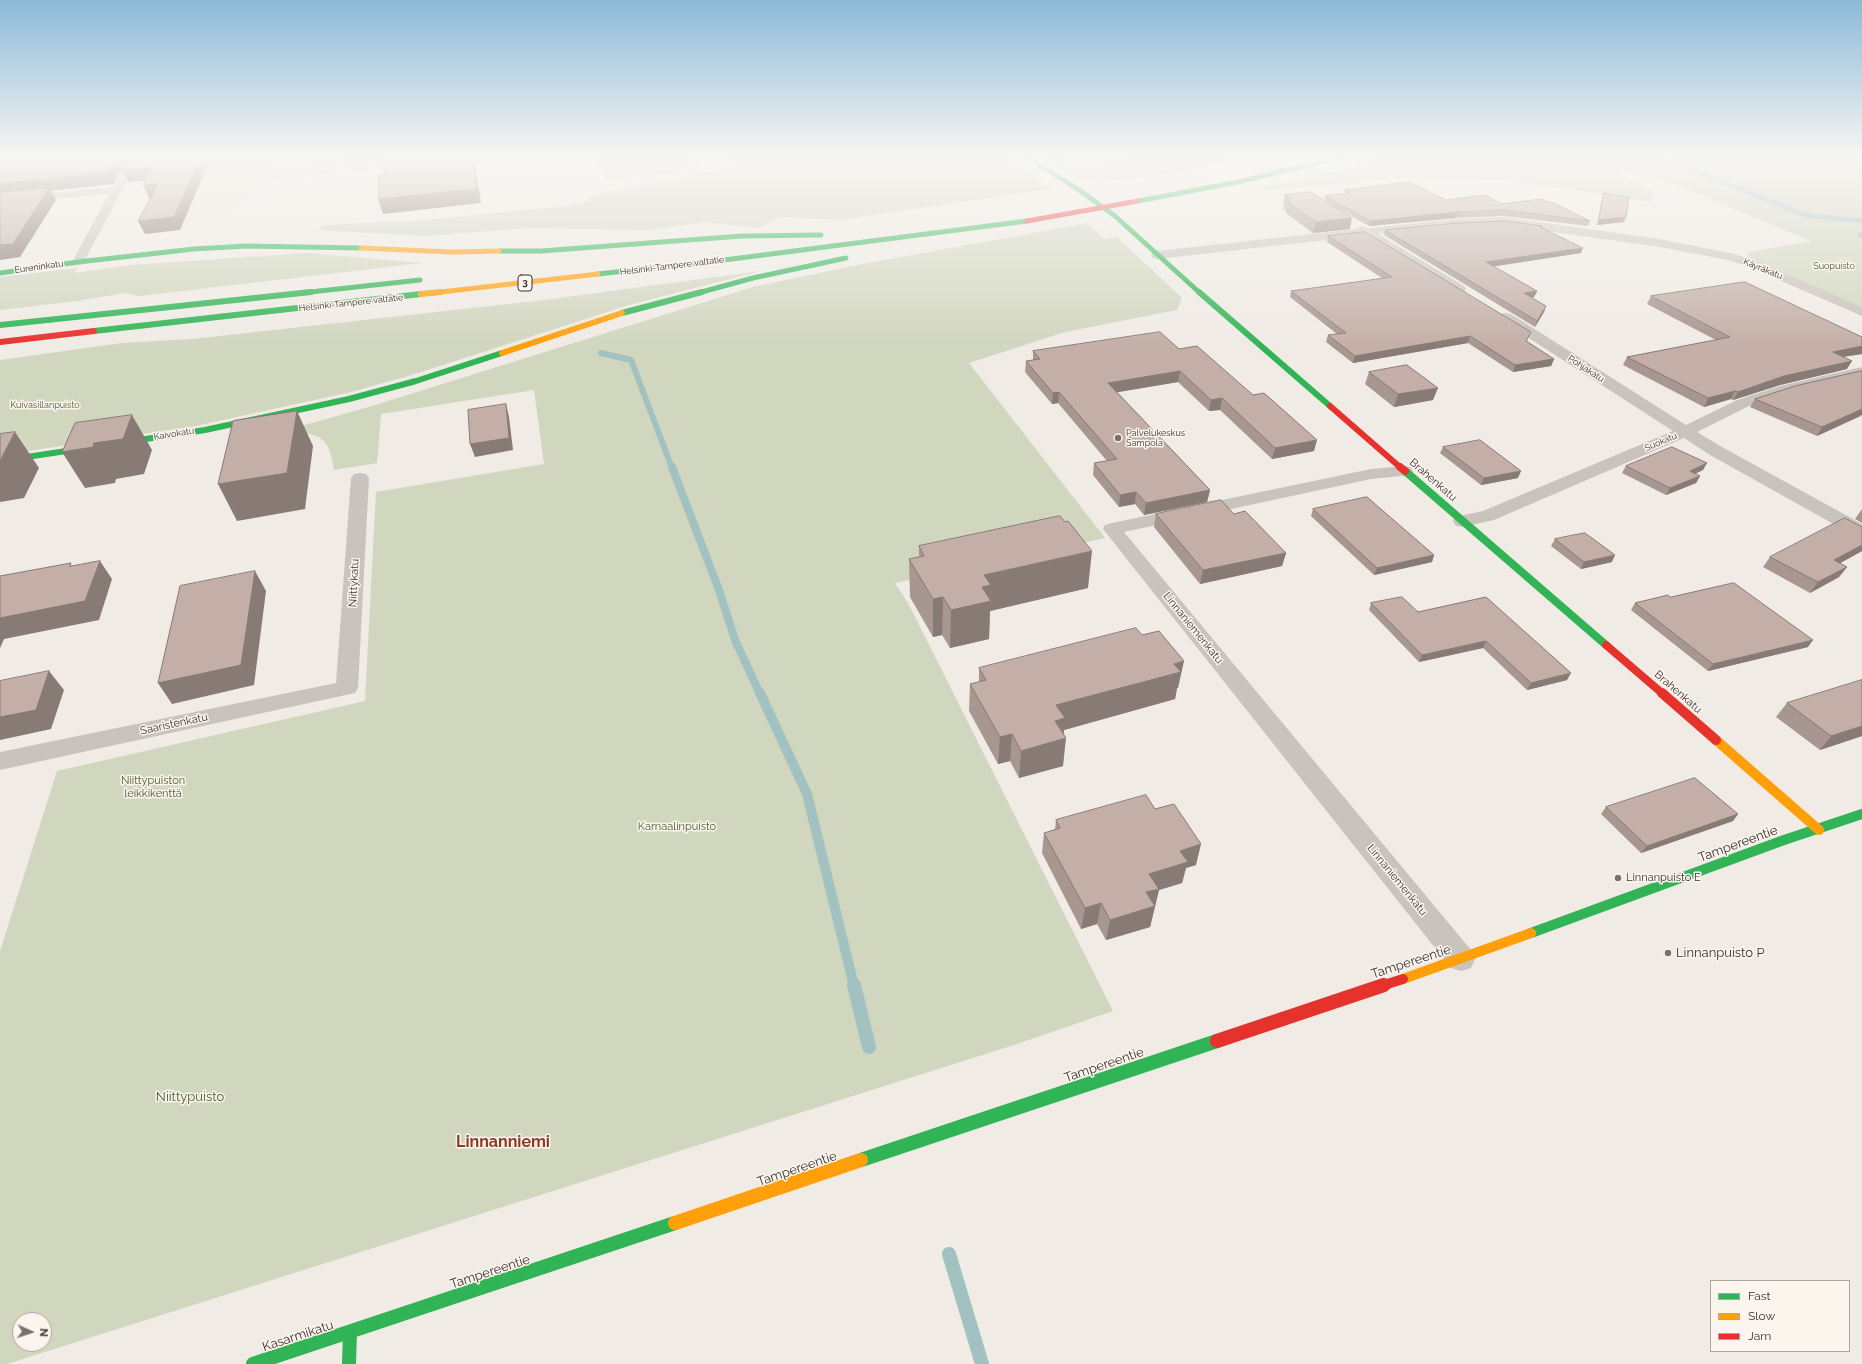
<!DOCTYPE html>
<meta charset="utf-8">
<style>
body{margin:0}
#map{position:relative;width:1862px;height:1364px;overflow:hidden;background:#f0ebe5;font-family:Raleway,sans-serif}
canvas{display:block}
.legend{position:absolute;left:1710px;top:1280px;width:140px;height:72px;box-sizing:border-box;background:#fbf5ee;border:1px solid #aea6a0;margin:0;padding:5px 7px;list-style:none;font-size:12px;color:#3b302b}
.legend li{display:flex;align-items:center;gap:8px;height:20px}
.legend b{width:20px;border:1px solid #aea6a0}
.north{position:absolute;left:12px;top:1312px;width:40px;height:40px;box-sizing:border-box;background:#fbf5ee;border:1px solid #aea6a0;border-radius:50%;rotate:93deg;font-size:11px;font-weight:700;line-height:16px;text-align:center;color:#3b302b}
.north::after{content:'';display:block;margin:auto;width:14px;height:18px;background:#7a716c;clip-path:polygon(50% 0,100% 100%,50% 72%,0 100%)}
</style>
<div id="map">
<canvas width="1862" height="1364"></canvas>
<ul class="legend">
<li><b style="height:5px;background:#30b455"></b>Fast</li>
<li><b style="height:5px;background:#ff9f0a"></b>Slow</li>
<li><b style="height:5px;background:#e5322d"></b>Jam</li>
</ul>
<div class="north">N</div>
</div>
<script>
const context = document.querySelector('canvas').getContext('2d');
context.lineJoin = 'round';
function fillPath(path, color) {
  context.fillStyle = color;
  context.fill(path, 'evenodd');
}
function stroke(path, color, width, dash) {
  context.strokeStyle = color;
  context.lineWidth = width;
  context.lineCap = dash ? 'butt' : 'round';
  context.setLineDash(dash || []);
  context.stroke(path);
}
function drawText(font, color, halo, rows, align = 'center') {
  context.font = font + ' Raleway,sans-serif';
  context.lineWidth = 3;
  context.setLineDash([]);
  context.textBaseline = 'middle';
  context.strokeStyle = halo;
  context.fillStyle = color;
  for (const [text, x, y, turn = 0] of rows) {
    context.save();
    context.translate(x, y);
    context.rotate((+turn || 0) * Math.PI / 180);
    context.textAlign = isNaN(turn) ? turn : align;
    if (halo) context.strokeText(text, 0, 0);
    context.fillText(text, 0, 0);
    context.restore();
  }
}
const green = new Path2D(`
 M345,157H479L380,168L370,165L369,169L343,172Z
 M592,157H690L701,169L608,181Z
 M720,157H1008L1052,189L840,220L780,217L759,228L705,222L649,230L529,228L426,236L319,230L322,225L416,221L566,206L586,202L592,195L742,166Z
 M1039,157H1064L1074,164L1137,157H1243L1164,174L1099,182L1082,181Z
 M1379,157H1862L1860,159L1862,160V307L1746,259L1749,252L1811,241L1678,186L1624,169L1617,173L1654,191L1651,202L1505,180L1401,178L1261,191L1256,189L1356,167L1352,165Z
 M341,159L339,172L270,179L274,165Z
 M1088,223L1104,239L1117,237L1182,298L1177,310L1065,332L969,363L1105,538L895,583L908,603L1113,1011L1017,1044L7,1364H0V951L57,771L365,701L376,492L544,464L534,390L381,414L377,463L334,470C329,435 320,435 287,430L372,406L753,287L852,266ZM20,1320H44V1344H20Z
 M307,253L423,263L139,296L125,293L76,301L0,310V277L77,268L75,273L130,265Z
 M761,271L629,305L415,374L351,392L191,427L0,455V360L122,343L192,339L544,300Z`);
const plaza = new Path2D(`
 M216,157H347H345L343,172L339,173L340,159L274,165L270,179L323,174V176L255,183L248,199L232,210L203,214L201,218L185,220L208,165L214,164Z`);
const streamFar4 = new Path2D(`
 M1660,157L1800,213L1810,216L1862,221
 M1862,235H1860L1862,236`);
const streamFar3 = new Path2D(`
 M601,353L631,360L672,468`);
const streamFar2 = new Path2D(`
 M672,467L719,590L735,640L760,694`);
const streamFar1 = new Path2D(`
 M760,693L807,794L854,986`);
const stream = new Path2D(`
 M854,985L869,1047
 M949,1254L982,1364`);
const street = new Path2D(`
 M130,157H140L82,265H74L72,262L109,194L0,204V198L113,187Z
 M1503,217L1660,239L1734,254L1757,261L1862,307V316L1749,267L1728,260L1660,247L1503,225L1456,227L1378,234L1464,286L1466,289L1464,292H1454L1363,236L1157,259L1153,258L1151,255L1153,252L1157,251L1356,229L1362,226L1368,228L1456,219Z
 M1506,313L1511,314L1686,425L1737,400L1780,386L1862,367V377L1789,393L1749,406L1697,432L1722,447L1862,524V538L1855,536L1710,455L1684,438L1494,520L1462,527L1455,525L1453,521L1455,517L1483,511L1673,431L1501,320L1499,317L1501,314Z
 M1404,466L1410,467L1413,471L1410,475L1371,479L1124,532L1471,950L1475,959L1471,968L1461,971L1451,968L1103,529L1105,525L1112,523L1371,469Z
 M360,473L366,474L369,478L358,688L355,693L0,770V752L336,683L351,478L354,474Z`);
const fastFar4 = new Path2D(`
 M1027,157L1079,190L1115,216L1200,293
 M1138,201L1238,182L1340,157
 M499,251H541L742,236L821,235
 M78,262L194,249L246,246L361,248
 M0,273L78,262
 M598,274L732,259L1027,221
 M301,293L420,280
 M698,293L753,278L846,258`);
const fastFar3 = new Path2D(`
 M1199,292L1330,406
 M622,313L702,292
 M0,325L311,292
 M94,331L421,294
 M205,430L349,399L416,381L502,353
 M0,461L205,430`);
const fastFar2 = new Path2D(`
 M1405,471L1606,645`);
const fastFar1 = new Path2D(`
 M1531,933L1784,840L1862,814`);
const fast = new Path2D(`
 M861,1160L1217,1041
 M253,1364L675,1223
 M349,1364L350,1332`);
const slowFar3 = new Path2D(`
 M361,248L452,252L499,251
 M432,293L598,274`);
const slowFar2 = new Path2D(`
 M421,294L441,292
 M502,353L622,313`);
const slowFar1 = new Path2D(`
 M1716,740L1819,830
 M1403,979L1531,933`);
const slow = new Path2D(`
 M675,1223L861,1160`);
const jamFar4 = new Path2D(`
 M1027,221L1138,201`);
const jamFar3 = new Path2D(`
 M0,342L94,331
 M1330,406L1401,468`);
const jamFar2 = new Path2D(`
 M1400,467L1405,471
 M1606,645L1663,694`);
const jamFar1 = new Path2D(`
 M1662,693L1716,740
 M1381,986L1403,979`);
const jam = new Path2D(`
 M1217,1041L1384,985`);
const wall = new Path2D(`
 M1345,190L1446,200L1502,204L1590,221L1588,226L1503,216L1456,218L1369,226L1328,203L1350,229L1313,233L1286,213V211L1283,209L1284,206L1283,205L1285,195L1324,201L1325,196L1344,194Z
 M1604,193L1624,222L1597,225L1602,198Z
 M1542,226V227L1581,253L1493,266L1537,291L1534,297L1531,298L1546,306L1544,312L1535,327L1384,235L1385,230Z
 M1328,236L1528,339L1526,341L1554,359L1551,366L1513,372L1468,343L1353,363L1326,342L1328,335L1337,334L1290,297L1291,291L1382,278L1327,242Z
 M1651,296L1862,354L1843,357L1847,369L1780,385L1733,400L1731,399L1704,407L1623,365L1627,357L1716,340L1647,304Z
 M1179,349L1314,451L1272,459L1220,410L1209,411L1178,382L1117,392L1210,490L1207,502L1144,515L1135,504L1119,507L1093,475L1094,463L1107,461L1058,403L1052,404L1025,372L1026,361L1033,360V351Z
 M1369,372L1433,400L1394,407L1365,384Z
 M1755,399L1861,416L1817,436L1750,407Z
 M1443,447L1518,478L1481,485L1440,453Z
 M1626,466L1703,470L1695,474L1700,476L1696,483L1666,495L1622,473Z
 M1313,509L1434,555L1432,562L1374,575L1311,516Z
 M1862,509V523L1855,519Z
 M1156,514H1234L1286,553L1282,566L1200,584L1154,527Z
 M1555,539L1612,562L1581,569L1551,546Z
 M919,546L1088,588L990,611L989,639L950,648L942,635L933,637L910,597L909,559L919,557Z
 M1862,551L1840,563L1847,567L1839,577L1810,593L1763,567L1770,557Z
 M1486,597L1567,680L1527,690L1483,648L1419,662L1369,610L1371,603L1418,612Z
 M1670,597L1808,647L1708,671L1631,610L1635,603Z
 M979,668L1178,688H1177L1175,699L1064,730L1063,766L1019,778L1010,761L998,764L969,711L970,684L979,682Z
 M1787,703L1862,736L1820,750L1776,717Z
 M1606,807L1738,814L1733,821L1641,853L1601,814Z
 M1155,809L1196,865L1186,868L1182,883L1159,890L1150,927L1106,940L1097,924L1081,929L1042,853L1044,833L1055,830L1056,820Z`);
const shadedWall = new Path2D(`
 M116,157H129L113,184L51,191L56,200L20,257L0,260V184Z
 M201,157H216L214,164L208,165L180,230L145,234L138,221Z
 M472,157H474L481,203L383,214L378,199Z
 M153,167L158,180L128,182L122,170Z
 M158,184L164,196L149,198L143,185Z
 M1458,212L1456,218L1369,226L1371,221Z
 M1626,217L1624,222L1597,225L1599,220Z
 M1352,218L1350,229L1313,233L1316,222Z
 M1583,248L1581,253L1484,268L1486,262Z
 M1537,291L1534,297L1522,299L1524,293Z
 M1546,306L1544,312L1535,327L1537,321Z
 M1470,336L1468,343L1353,363L1355,356Z
 M1862,346V354L1828,359L1833,352Z
 M1554,359L1551,366L1513,372L1515,365Z
 M1852,361L1847,369L1780,385L1733,400L1738,392L1784,376Z
 M1180,371L1178,382L1107,394L1108,383Z
 M1438,388L1433,400L1394,407L1398,394Z
 M1735,391L1731,399L1704,407L1708,398Z
 M1059,392L1058,403L1052,404L1053,393Z
 M1222,398L1220,410L1209,411L1211,400Z
 M506,404L509,417L513,450L475,457L470,444Z
 M1862,409V415L1817,436L1822,427Z
 M297,411L313,446L305,509L237,521L218,484Z
 M132,415L152,450L144,474L116,479L115,483L85,488L62,452L94,443Z
 M15,432L39,468L24,498L0,502V461Z
 M1317,440L1314,451L1272,459L1275,448Z
 M1707,463L1703,470L1686,478L1690,471Z
 M1521,471L1518,478L1481,485L1484,478Z
 M1700,476L1696,483L1666,495L1670,488Z
 M1210,490L1207,502L1144,515L1146,503Z
 M1136,492L1135,504L1119,507L1120,495Z
 M1862,545V551L1826,571L1834,560Z
 M1092,551L1088,588L990,611L989,639L950,648L951,610L982,587L984,575Z
 M1286,553L1282,566L1200,584L1203,570Z
 M1434,555L1432,562L1374,575L1377,568Z
 M1615,555L1612,562L1581,569L1584,562Z
 M100,561L112,579L99,620L4,639L0,648V618Z
 M1847,567L1839,577L1810,593L1818,582Z
 M255,571L266,591L254,685L172,704L158,683Z
 M943,597L942,635L933,637V599Z
 M1813,640L1808,647L1708,671L1713,664Z
 M1486,641L1483,648L1419,662L1422,655Z
 M1184,661L1178,688H1177L1175,699L1064,730L1062,740L1066,738L1063,766L1019,778L1021,751L1056,705L1174,664Z
 M49,671L64,690L51,729L0,740V717Z
 M1571,673L1567,680L1527,690L1531,683Z
 M1862,726V736L1820,750L1831,736Z
 M1012,734L1010,761L998,764L1000,737Z
 M1738,814L1733,821L1641,853L1647,846Z
 M1201,844L1196,865L1186,868L1182,883L1159,890L1150,927L1106,940L1110,920L1149,874L1180,851Z
 M1101,903L1097,924L1081,929L1085,908Z`);
const building = new Path2D(`
 M0,157H116L107,172L0,184Z
 M129,157H201L174,217L138,221L158,184L143,185L153,167L122,170Z
 M386,157H472L477,189L378,199L379,175H384Z
 M1410,182L1446,200L1485,195L1502,204L1541,199L1547,202H1551L1590,221L1505,210L1458,212L1371,221L1325,196L1350,193L1345,190Z
 M49,188L13,244L0,245V192Z
 M1311,192L1352,218L1316,222L1288,203L1291,202L1285,199L1290,198L1285,195Z
 M1604,193L1629,197L1626,217L1599,220Z
 M1505,221L1542,226L1540,227L1583,248L1486,262L1537,291L1524,293L1546,306L1537,321L1385,230L1458,223Z
 M1365,232L1531,332L1526,341L1554,359L1515,365L1470,336L1355,356L1328,335L1346,333L1291,291L1392,277L1328,236Z
 M1745,282L1862,337V346L1833,352L1852,361L1784,376L1738,392L1735,391L1708,398L1627,357L1730,337L1651,296Z
 M1160,332L1179,349L1197,346L1253,395L1264,393L1317,440L1275,448L1222,398L1211,400L1180,371L1108,383L1210,490L1146,503L1136,492L1120,495L1094,463L1117,459L1059,392L1053,393L1026,361L1040,359L1033,351Z
 M1407,365L1438,388L1398,394L1369,372Z
 M1862,371V409L1822,427L1755,399L1795,386Z
 M506,404L509,438L470,444L468,410Z
 M297,411L287,473L218,484L233,421Z
 M132,415L123,439L94,443L93,447L62,452L75,423Z
 M15,432L0,461V434Z
 M1480,440L1521,471L1484,478L1443,447Z
 M1672,447L1707,463L1690,471L1700,476L1670,488L1626,466Z
 M1367,497L1434,555L1377,568L1313,509Z
 M1221,500L1234,514L1245,511L1286,553L1203,570L1156,514Z
 M1060,516L1065,522L1068,521L1092,551L984,575L991,585L982,587L991,601L951,610L943,597L933,599L909,559L924,556L919,546Z
 M1845,518L1862,527V545L1834,560L1847,567L1818,582L1770,557Z
 M1585,533L1615,555L1584,562L1555,539Z
 M100,561L85,601L0,618V576L71,563L70,566Z
 M255,571L241,665L158,683L180,586Z
 M1734,583L1813,640L1713,664L1635,603L1668,595L1670,597Z
 M1402,597L1418,612L1486,597L1571,673L1531,683L1486,641L1422,655L1371,603Z
 M1136,628L1142,635L1159,631L1184,661L1174,664L1181,672L1056,705L1065,718L1055,721L1066,738L1021,751L1012,734L1000,737L970,684L986,680L979,668Z
 M49,671L36,710L0,717V681Z
 M1862,680V726L1831,736L1787,703Z
 M1695,778L1738,814L1647,846L1606,807Z
 M1146,795L1155,809L1174,804L1201,844L1180,851L1188,862L1149,874L1159,889L1146,892L1155,906L1110,920L1101,903L1085,908L1044,833L1060,828L1056,820Z`);
const markers = [
 [1118,438,4,"#7a716c"],
 [1618,878,4,"#7a716c"],
 [1668,953,4,"#7a716c"]
];
const farStreetnames = [
 ["Helsinki-Tampere valtatie",672,266,-7],
 ["Eureninkatu",39,267,-8],
 ["Käyräkatu",1763,269,22],
 ["Helsinki-Tampere valtatie",351,303,-6],
 ["Pohjakatu",1586,369,33],
 ["Kaivokatu",174,434,-9],
 ["Suokatu",1661,442,-23]
];
const farParknames = [
 ["Suopuisto",1834,266],
 ["Kuivasillanpuisto",45,405]
];
const farPoinames = [
 ["Palvelukeskus",1126,433],
 ["Sampola",1126,443]
];
const shields = [
 [525,283,14]
];
const shieldNames = [
 ["3",525,283]
];
const streetNames = [
 ["Brahenkatu",1433,480,41],
 ["Niittykatu",354,583,-87],
 ["Linnaniemenkatu",1193,628,51],
 ["Brahenkatu",1678,692,41],
 ["Saaristenkatu",174,724,-12],
 ["Linnaniemenkatu",1397,880,51]
];
const parkNames = [
 ["Niittypuiston",153,781],
 ["leikkikenttä",153,794],
 ["Karnaalinpuisto",677,827]
];
const poiNames = [
 ["Linnanpuisto E",1626,878]
];
const nearStreetnames = [
 ["Tampereentie",1738,844,-20],
 ["Tampereentie",1411,962,-18],
 ["Tampereentie",1104,1065,-19],
 ["Tampereentie",797,1169,-19],
 ["Tampereentie",490,1272,-18],
 ["Kasarmikatu",298,1336,-18]
];
const nearPoinames = [
 ["Linnanpuisto P",1676,953]
];
const nearParknames = [
 ["Niittypuisto",190,1097]
];
const nearQuarternames = [
 ["Linnanniemi",503,1142]
];
fillPath(green, '#d1d6bf');
fillPath(plaza, '#eee3d5');
stroke(streamFar4, '#a1c2c1', 5);
stroke(streamFar3, '#a1c2c1', 6);
stroke(streamFar2, '#a1c2c1', 8);
stroke(streamFar1, '#a1c2c1', 10);
stroke(stream, '#a1c2c1', 14);
fillPath(street, '#c9c3be');
stroke(fastFar4, '#30b455', 5);
stroke(fastFar3, '#30b455', 6);
stroke(fastFar2, '#30b455', 8);
stroke(fastFar1, '#30b455', 10);
stroke(fast, '#30b455', 14);
stroke(slowFar3, '#ff9f0a', 5);
stroke(slowFar2, '#ff9f0a', 6);
stroke(slowFar1, '#ff9f0a', 10);
stroke(slow, '#ff9f0a', 14);
stroke(jamFar4, '#e5322d', 5);
stroke(jamFar3, '#e5322d', 6);
stroke(jamFar2, '#e5322d', 8);
stroke(jamFar1, '#e5322d', 10);
stroke(jam, '#e5322d', 14);
fillPath(wall, '#a89690');
fillPath(shadedWall, '#887a75');
fillPath(building, '#c3afa7');
stroke(building, '#887a75', 1);
const sky = context.createLinearGradient(0, 0, 0, 348);
sky.addColorStop(0, '#8bbad8');
sky.addColorStop(0.45, '#f8f6f3');
sky.addColorStop(1, '#f8f6f300');
context.fillStyle = sky;
context.fillRect(0, 0, 1862, 348);
for (const [x, y, r, color] of markers) {
  const dot = new Path2D();
  dot.arc(x, y, r, 0, 2 * Math.PI);
  context.fillStyle = color;
  context.fill(dot);
  stroke(dot, '#fbf5ee', 1.5);
}
drawText('9px', '#3b302b', '#fbf5ee', farStreetnames);
drawText('9px', '#4a5a2e', '#fbf5ee', farParknames);
drawText('9px', '#3b302b', '#fbf5ee', farPoinames, 'left');
for (const [x, y, w] of shields) {
  const box = new Path2D();
  box.roundRect(x - w / 2, y - 8, w, 16, 3);
  context.fillStyle = '#fbf5ee';
  context.fill(box);
  stroke(box, '#3b302b', 1);
}
drawText('bold 10px', '#3b302b', null, shieldNames);
drawText('11px', '#3b302b', '#fbf5ee', streetNames);
drawText('11px', '#4a5a2e', '#fbf5ee', parkNames);
drawText('11px', '#3b302b', '#fbf5ee', poiNames, 'left');
drawText('13px', '#3b302b', '#fbf5ee', nearStreetnames);
drawText('13px', '#3b302b', '#fbf5ee', nearPoinames, 'left');
drawText('13px', '#4a5a2e', '#fbf5ee', nearParknames);
drawText('bold 16px', '#8c3b22', '#fbf5ee', nearQuarternames);
</script>
